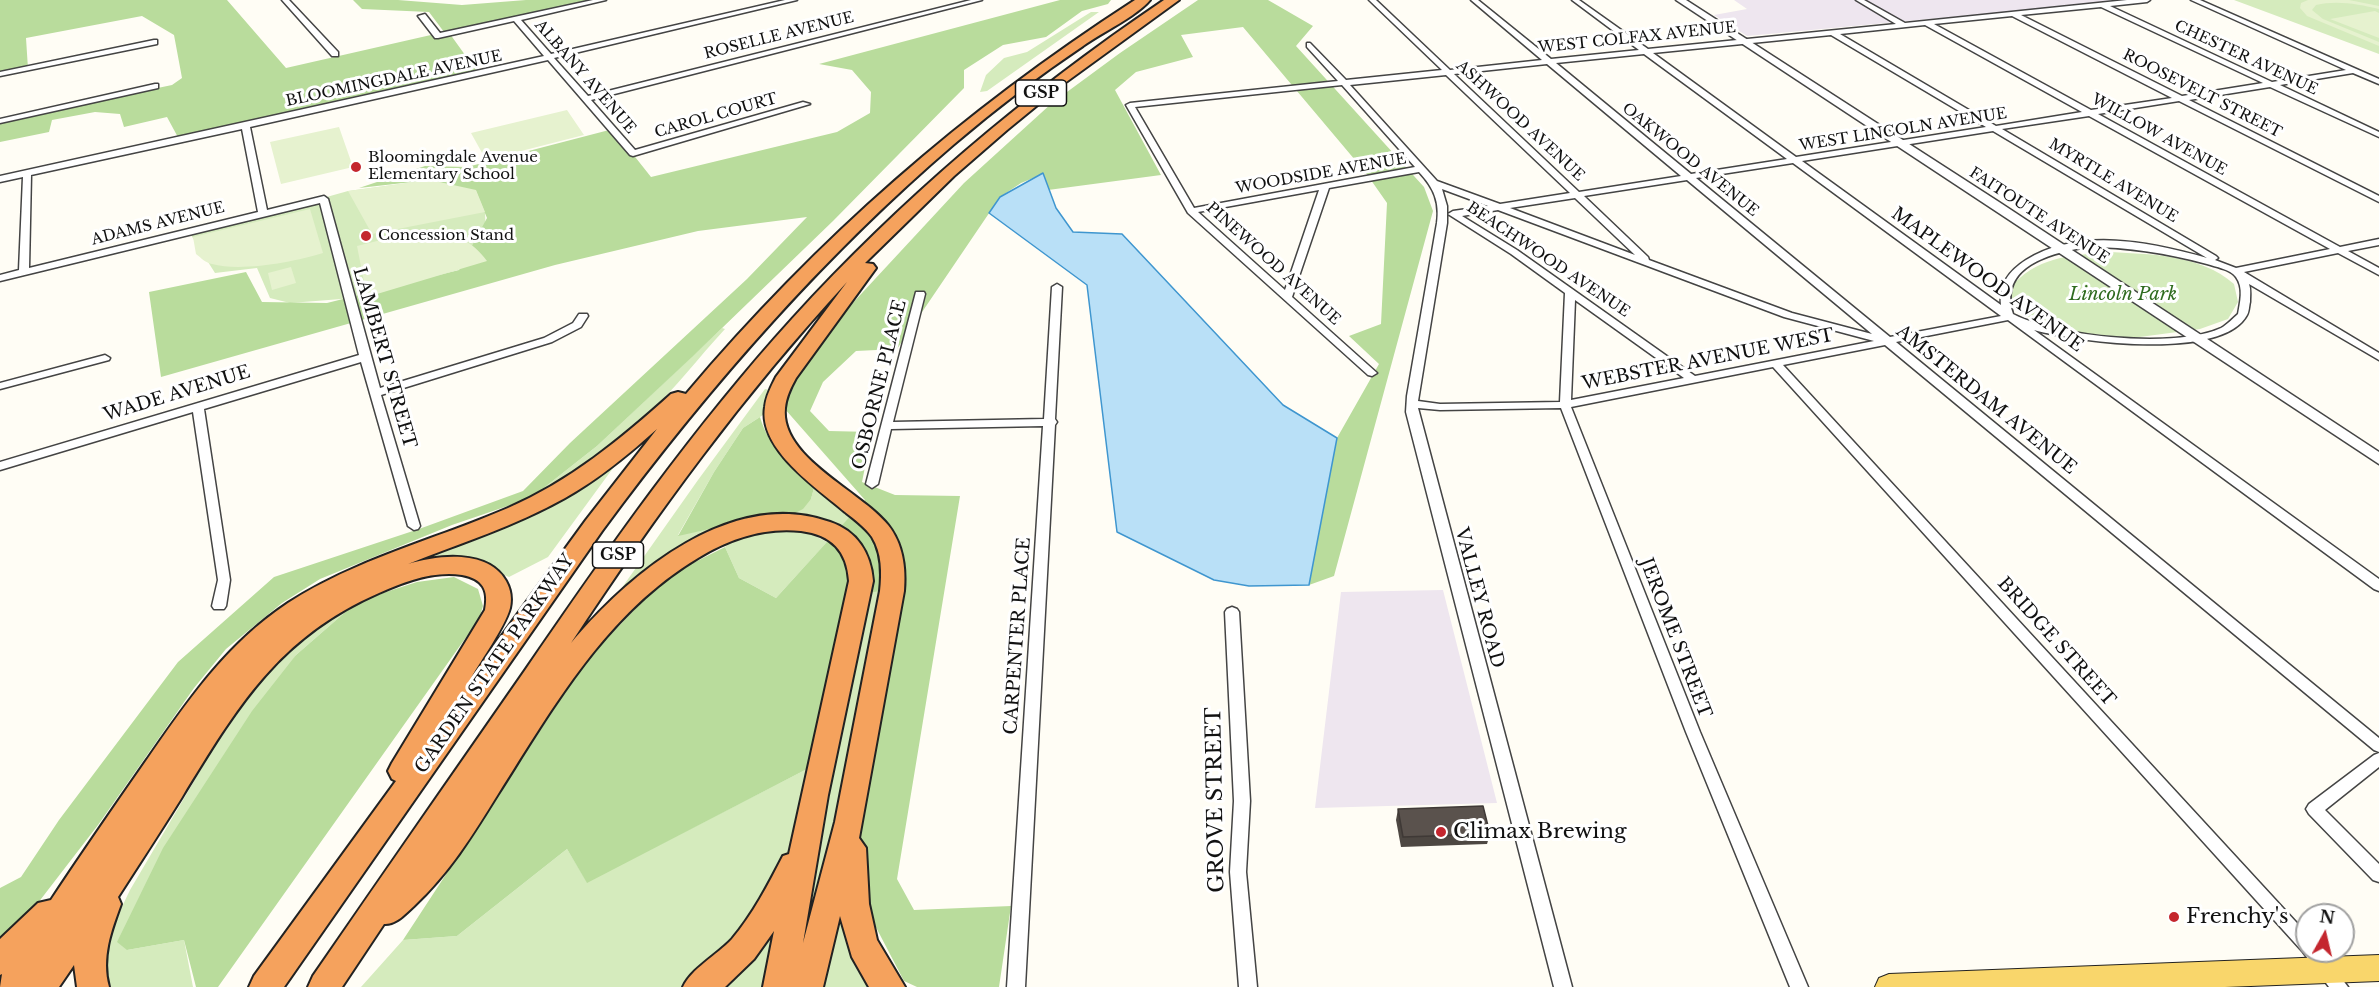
<!DOCTYPE html>
<style>
body{margin:0}
#map{position:relative;width:2379px;height:987px;overflow:hidden;background:#fffdf5;font-family:"Libre Baskerville",serif}
canvas{display:block}
.north{position:absolute;left:2295px;top:903px;width:60px;height:60px;box-sizing:border-box;background:#fff;border:2px solid #a0a0a0;border-radius:50%;rotate:8deg;font-size:16px;font-weight:700;line-height:24px;text-align:center;color:#111}
.north::after{content:'';display:block;margin:auto;width:21px;height:27px;background:#c4262e;clip-path:polygon(50% 0,100% 100%,50% 72%,0 100%)}
</style>
<div id="map">
<canvas width="2379" height="987"></canvas>
<div class="north">N</div>
</div>
<script>
const context = document.querySelector('canvas').getContext('2d');
context.lineJoin = 'round';
function fillPath(path, color) {
  context.fillStyle = color;
  context.fill(path, 'evenodd');
}
function stroke(path, color, width, dash) {
  context.strokeStyle = color;
  context.lineWidth = width;
  context.lineCap = dash ? 'butt' : 'round';
  context.setLineDash(dash || []);
  context.stroke(path);
}
function drawText(font, color, halo, rows, align = 'center') {
  context.font = font + ' "Libre Baskerville",serif';
  context.lineWidth = 6;
  context.setLineDash([]);
  context.textBaseline = 'middle';
  context.strokeStyle = halo;
  context.fillStyle = color;
  for (const [text, x, y, turn = 0] of rows) {
    context.save();
    context.translate(x, y);
    context.rotate((+turn || 0) * Math.PI / 180);
    context.textAlign = isNaN(turn) ? turn : align;
    if (halo) context.strokeText(text, 0, 0);
    context.fillText(text, 0, 0);
    context.restore();
  }
}
const industrial = new Path2D(`
 M1734,0H2133L1747,36L1714,15L1747,9Z
 M1443,590L1497,803L1315,808L1341,592Z`);
const green = new Path2D(`
 M2234,0H2379V54Z
 M1091,12H1099L987,91L980,92L986,75L1004,58L1027,52Z
 M430,180L476,190L485,212L487,261L367,297L290,303L270,298L257,268L215,273L191,235L348,191Z
 M2107,252C2149,254 2200,254 2234,284L2238,302L2228,319L2200,329L2132,338L2073,332L2043,324L2023,314L2009,300V289C2036,257 2067,256 2107,252Z
 M722,328L725,329C699,357 675,389 647,415C612,448 573,475 531,498L597,446Z
 M765,389L770,390L763,415L743,428L714,472L678,535L735,524L626,589H621L698,480Z
 M611,463L616,464L548,557L509,577L499,573L417,564L415,561Z
 M814,488L863,528L882,578L826,875L796,987H786L832,757L830,523L815,518L773,515L781,514L811,499Z
 M780,530L809,533L827,542L776,598L739,578L725,547L734,537Z
 M358,601L296,655L127,950L184,940L193,987H107L98,957L130,890L213,749L270,666L308,633Z
 M807,769L814,795L795,860L699,987H361L403,940L457,936L567,849L587,882Z
 M837,902L873,987H818Z
 M771,928H777L767,987H712Z`);
const forest = new Path2D(`
 M0,0H227L286,68L444,32L429,12L362,9L353,0H398L462,5L526,0H597L450,34L478,73L180,141L167,117L124,127L120,114L95,112L52,120L49,132L0,142V121L172,85L182,78L174,35L142,16L26,38L28,69L0,74Z
 M1060,0H1111L1108,4L1082,11L1046,37L1003,45L964,70V88L833,221L692,357L597,446L531,498L452,525L320,579L282,603L226,649L194,688L98,825L31,912L0,941V888L21,877L59,820L178,662L274,577L419,529L523,491L570,443L747,279L807,217L698,231L555,265L161,377L149,292L246,272L262,302L327,303L459,270L487,218L476,191L430,180L359,188L425,166L467,167L613,129L651,177L837,132L870,113L871,92L852,70L819,64Z
 M1198,0H1268L1313,26L1296,46L1424,187L1433,211L1334,576L1309,585L1337,438L1379,364L1349,336L1381,324L1387,203L1366,173L1243,27L1181,35L1193,57L1136,72L1115,90L1161,175L1048,190L1043,174L1021,183L1000,197L897,349L856,351L823,382L810,411L829,431L872,432L862,482L895,495L960,496L897,879L914,910L1011,906L999,987H917L904,981L867,910L854,802L880,591L867,593L825,688L807,769L587,883L567,849L457,936L403,940L604,633H612L667,576L725,547L739,578L776,598L865,500L784,408L811,348L964,183L1052,103L1120,53Z
 M760,417C768,446 792,467 814,488L811,499L803,509L793,514L773,515L678,536L714,472L743,428Z
 M454,577L478,589L483,606L479,619L218,987H196L184,940L127,950L117,942L163,848L252,711L296,655L358,601L417,582Z`);
const pitch = new Path2D(`
 M2308,0H2349L2379,6V9C2359,4 2336,0 2316,5L2312,10L2323,19L2379,42V46L2307,16L2300,8L2301,3Z
 M2375,11L2379,13V38L2330,19Z
 M567,110L584,135L486,160L471,133Z
 M339,127L353,167L281,184L270,142Z
 M430,180L476,190L485,212L372,234L348,191Z
 M310,209L323,253C294,262 241,272 212,264C206,263 201,258 196,254L193,237Z
 M433,234C457,236 472,240 487,261L367,297L357,246L393,237Z
 M291,267L296,283L272,290L268,273Z`);
const water = new Path2D(`
 M1043,173L1056,208L1073,232L1122,234L1283,405L1337,438L1309,585L1249,586L1214,580L1117,532L1087,285L989,213L1000,197Z`);
const minor = new Path2D(`
 M282,0H289L338,52V56H332Z
 M593,0H606L521,20L551,54L785,0H797L554,58L588,96L971,0H982L591,100L635,150L803,102L810,104L633,156L630,155L548,60L250,127L267,210L324,196L328,199L380,388L544,338L573,323L579,314H587L588,316L581,327L552,342L381,395L420,526L418,529L414,530L408,526L361,362L204,409L230,580L226,606L224,609H214L212,606L218,580L193,412L0,470V462L359,355L320,203L0,281V275L19,270L23,177L0,182V176L544,56L514,21L438,38H435L418,16L425,14L440,33ZM242,129L258,212L29,268L31,175Z
 M1369,0H1376L1450,70L1542,60L1471,0H1478L1551,59L1639,50L1572,0H1579L1648,49L1896,24L1856,0H1864L1905,23L2127,0H2150L2147,2L2110,6L2272,82L2346,70L2191,0H2200L2379,79V84L2353,73L2280,85L2379,132V137L2270,87L2189,100L2379,196V202L2179,101L2098,114L2340,247L2379,239V245L2348,251L2379,268V275L2338,253L2244,272L2379,353V360L2249,284C2251,290 2250,295 2250,302C2249,306 2249,312 2247,315C2222,361 2077,342 2034,330L2379,579V591L2374,589L2008,320L1896,342L2379,738V752L2374,750L1885,345L1783,365L2307,934V951H2321L2348,987H2329L2303,952L1773,367L1571,407L1700,732L1808,987H1790L1686,732L1561,408L1440,410L1418,408L1572,987H1554L1406,412L1407,396L1437,223C1440,202 1434,188 1419,172L1329,188L1292,297L1377,373L1372,376L1368,375L1188,213L1126,105L1130,103L1338,81L1307,47V43H1310L1346,80L1442,70ZM2101,7L2263,83L2182,96L2021,15ZM2012,16L2172,98L2091,110L1934,24ZM1925,25L2082,112L1996,126L1840,34ZM1831,35L1986,127L1796,157L1653,53ZM1644,54L1787,159L1691,174L1556,63ZM1547,64L1681,176L1579,192L1454,74ZM1446,75L1570,193L1500,204L1437,181L1350,85ZM1342,85L1415,167L1194,208L1135,107ZM2089,116L2330,249L2236,268L2215,260L2218,258L2216,256L2002,129ZM1993,131L2207,258C2151,242 2079,227 2026,260C2009,271 1999,284 2001,305L1802,161ZM1793,163L2001,316L1890,337L1696,178ZM1687,180L1872,334L1792,313L1649,260L1648,257L1584,196ZM1442,189L1488,206L1453,211L1448,214L1511,254L1565,293L1560,402L1440,404L1418,401L1447,223V206ZM1319,190L1285,290L1198,212ZM1575,198L1635,255L1510,208ZM1498,210L1784,317L1874,341L1695,376L1517,250L1462,216ZM2087,247C2129,247 2166,253 2207,264C2216,267 2230,269 2236,277C2244,288 2240,302 2238,314C2233,318 2227,325 2221,328C2175,349 2057,337 2013,314C1998,266 2051,253 2087,247ZM1575,300L1684,378L1571,400Z
 M154,40H157V44L0,76V72Z
 M155,84H158V88L0,123V119Z
 M1057,284L1062,287L1055,419L1057,422L1055,425L1025,987H1007L1043,426L891,429L878,484L872,488L866,484L916,292H924L925,294L893,422L1044,419L1052,287Z
 M105,355L110,358L109,360L0,389V383Z
 M1232,607L1237,609L1239,612L1250,801L1246,872L1257,987H1239L1230,872L1234,801L1225,612L1227,609Z
 M2379,753V767L2325,810L2379,864V882L2373,880L2309,814L2306,809L2309,804L2374,755Z`);
const tertiary = new Path2D(`
 M1676,0H1686L1999,202L2379,452V464Z`);
const primary = new Path2D(`
 M2379,955V981L2225,987H1875L1879,978L1889,974Z`);
const motorway = new Path2D(`
 M1135,0H1150C1137,16 1101,33 1083,46C1038,76 994,110 953,145C820,259 706,390 602,531L284,987H249L254,976L396,781L392,779L388,771L392,763L485,610C489,590 483,579 462,575C433,571 406,581 379,593C278,637 237,707 182,797C161,831 139,864 118,897L121,904C111,931 101,958 109,987H77L74,965L59,987H0L2,974L0,975V939L38,903L51,900C82,853 114,807 146,761C187,702 226,644 288,603C356,559 434,540 508,508C570,481 621,439 671,394L678,392L686,394C818,238 963,111 1135,0ZM657,429L586,520L471,678C481,660 505,627 510,608C512,599 511,590 506,581C488,549 438,555 408,564C461,543 515,526 565,498C599,479 629,454 657,429Z
 M1164,0H1179L1062,85L1007,130L954,176L865,263L873,264L876,268L796,378C791,387 786,397 785,408C780,458 861,491 888,525C903,544 906,568 904,591L859,838L866,848L869,904L877,940L905,987H869L852,957L840,916L823,987H763L774,931L754,959L725,987H683C691,969 717,955 732,939C753,914 768,885 783,856L789,854L849,581C847,551 832,535 801,531C764,527 729,539 698,558C606,613 554,706 498,794C472,836 450,872 414,906C405,914 396,925 384,924L342,987H308L313,976C383,874 455,771 526,669C609,548 693,428 792,319C903,197 1028,92 1164,0ZM847,282L776,377C771,387 766,396 765,407C758,449 817,488 845,512C854,519 866,528 872,537C882,553 882,573 880,591L835,822L803,943L828,795L873,581C871,553 857,531 830,522C732,487 630,573 571,643C656,514 742,396 847,282Z`);
const wall = new Path2D(`
 M1398,809L1490,834L1487,844L1401,847L1396,820Z`);
const building = new Path2D(`
 M1483,806L1490,834L1403,837L1398,809Z`);
const markers = [
 [356,167,6,"#c4262e"],
 [366,236,6,"#c4262e"],
 [1441,832,6,"#c4262e"],
 [2174,917,6,"#c4262e"]
];
const farStreetnames = [
 ["ROSELLE AVENUE",779,36,-14],
 ["WEST COLFAX AVENUE",1637,38,-6],
 ["CHESTER AVENUE",2246,58,25],
 ["ALBANY AVENUE",585,77,49],
 ["BLOOMINGDALE AVENUE",394,79,-12],
 ["ROOSEVELT STREET",2202,94,27],
 ["CAROL COURT",716,116,-16],
 ["ASHWOOD AVENUE",1520,121,43],
 ["WEST LINCOLN AVENUE",1903,130,-9],
 ["WILLOW AVENUE",2159,135,29],
 ["OAKWOOD AVENUE",1690,160,39],
 ["WOODSIDE AVENUE",1321,174,-10],
 ["MYRTLE AVENUE",2113,181,31],
 ["FAITOUTE AVENUE",2039,216,33],
 ["ADAMS AVENUE",158,224,-14],
 ["BEACHWOOD AVENUE",1548,260,34],
 ["PINEWOOD AVENUE",1273,264,42]
];
const farPoinames = [
 ["Bloomingdale Avenue",368,158],
 ["Elementary School",368,175],
 ["Concession Stand",378,236]
];
const shields = [
 [1041,93,51],
 [618,555,51]
];
const shieldNames = [
 ["GSP",1041,93],
 ["GSP",618,555]
];
const streetNames = [
 ["MAPLEWOOD AVENUE",1987,280,36],
 ["LAMBERT STREET",384,358,74],
 ["WEBSTER AVENUE WEST",1708,360,-11],
 ["OSBORNE PLACE",880,385,-76],
 ["WADE AVENUE",177,394,-17],
 ["AMSTERDAM AVENUE",1986,400,39],
 ["VALLEY ROAD",1479,598,75],
 ["CARPENTER PLACE",1018,636,-86],
 ["JEROME STREET",1675,638,69],
 ["BRIDGE STREET",2056,642,48],
 ["GARDEN STATE PARKWAY",495,664,-55]
];
const parkNames = [
 ["Lincoln Park",2123,295]
];
const nearStreetnames = [
 ["GROVE STREET",1216,800,-91]
];
const nearPoinames = [
 ["Climax Brewing",1453,832],
 ["Frenchy's",2186,917]
];
fillPath(industrial, '#eee6ef');
fillPath(green, '#d5ebbd');
fillPath(forest, '#b9dc9c');
fillPath(pitch, '#e6f2cf');
fillPath(water, '#b9e0f7');
stroke(water, '#3f96cf', 1.5);
stroke(minor, '#444', 3);
stroke(tertiary, '#444', 3);
stroke(primary, '#222', 2);
stroke(motorway, '#222', 4);
fillPath(minor, '#fff');
fillPath(tertiary, '#fff');
fillPath(primary, '#f9d66b');
fillPath(motorway, '#f5a25d');
fillPath(wall, '#4d4742');
fillPath(building, '#5a524d');
stroke(building, '#3f3936', 1.5);
for (const [x, y, r, color] of markers) {
  const dot = new Path2D();
  dot.arc(x, y, r, 0, 2 * Math.PI);
  context.fillStyle = color;
  context.fill(dot);
  stroke(dot, '#fff', 2);
}
drawText('15px', '#111', '#fff', farStreetnames);
drawText('15px', '#111', '#fff', farPoinames, 'left');
for (const [x, y, w] of shields) {
  const box = new Path2D();
  box.roundRect(x - w / 2, y - 13, w, 26, 4.5);
  context.fillStyle = '#fff';
  context.fill(box);
  stroke(box, '#111', 1.5);
}
drawText('bold 16px', '#111', null, shieldNames);
drawText('18px', '#111', '#fff', streetNames);
drawText('italic 18px', '#2f6b1f', '#fff', parkNames);
drawText('21px', '#111', '#fff', nearStreetnames);
drawText('21px', '#111', '#fff', nearPoinames, 'left');
</script>
